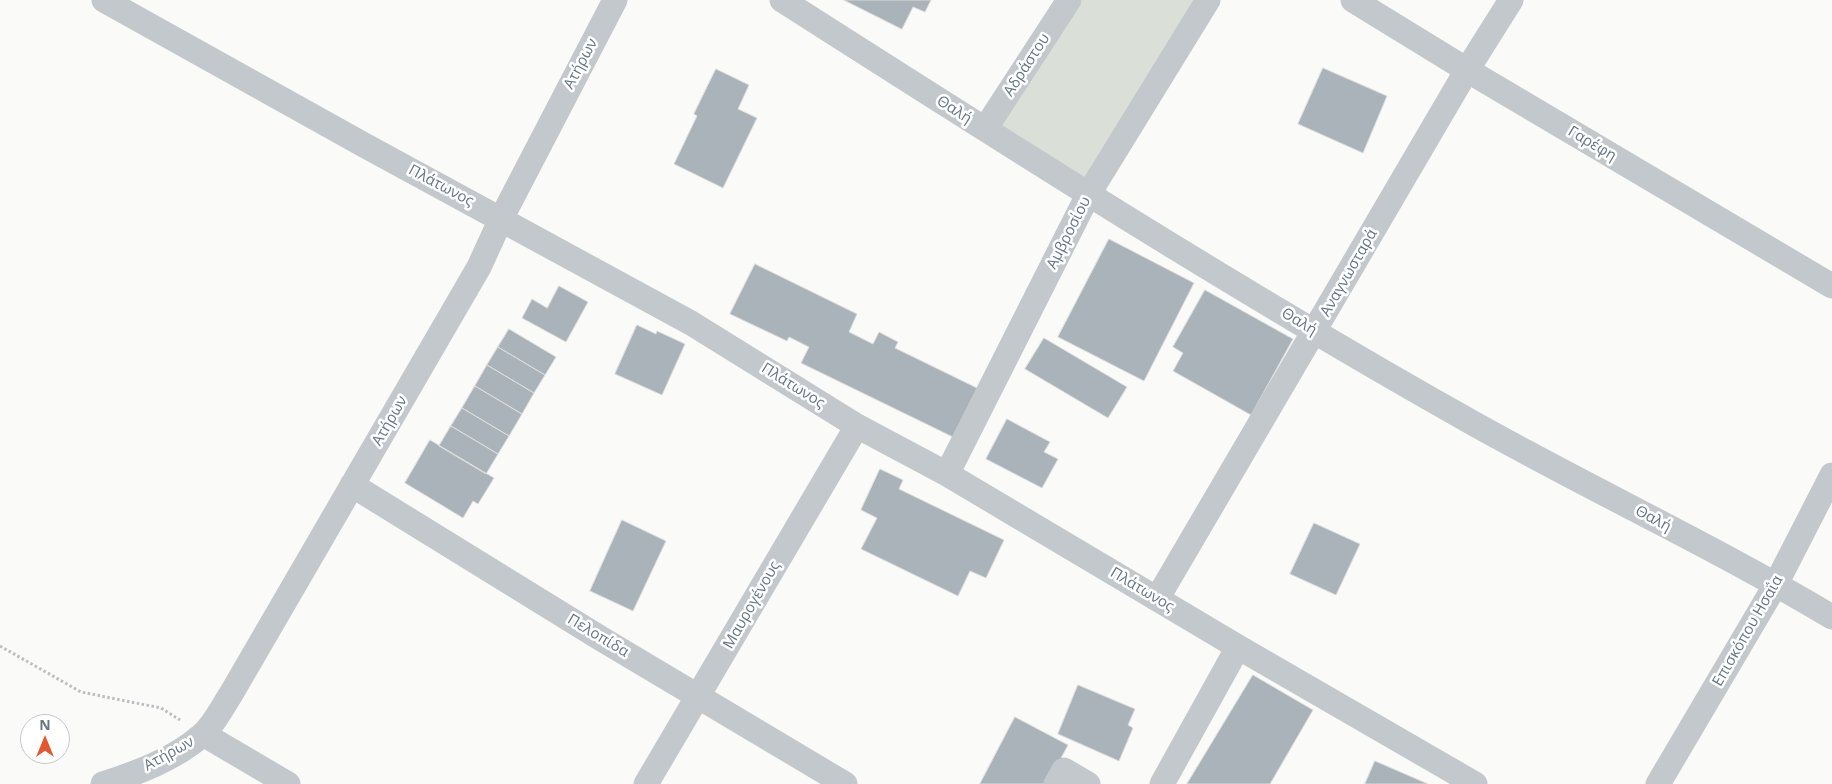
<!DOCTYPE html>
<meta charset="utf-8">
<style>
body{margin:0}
#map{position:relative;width:1832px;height:784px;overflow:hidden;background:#fafaf8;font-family:"Open Sans",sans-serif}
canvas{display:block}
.north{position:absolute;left:20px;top:714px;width:50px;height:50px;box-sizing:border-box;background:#fff;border:1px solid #c1c8cd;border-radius:50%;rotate:0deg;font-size:14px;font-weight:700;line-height:20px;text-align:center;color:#657683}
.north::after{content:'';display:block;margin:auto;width:18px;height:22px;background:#e4572e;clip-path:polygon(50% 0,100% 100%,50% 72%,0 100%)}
</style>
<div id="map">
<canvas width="1832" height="784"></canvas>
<div class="north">N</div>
</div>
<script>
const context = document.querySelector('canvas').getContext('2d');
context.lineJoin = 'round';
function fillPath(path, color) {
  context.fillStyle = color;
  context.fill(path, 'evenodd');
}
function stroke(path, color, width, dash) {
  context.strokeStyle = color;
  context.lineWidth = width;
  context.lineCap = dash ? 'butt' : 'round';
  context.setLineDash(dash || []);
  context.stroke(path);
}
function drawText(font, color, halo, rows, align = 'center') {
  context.font = font + ' "Open Sans",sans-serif';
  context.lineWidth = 5;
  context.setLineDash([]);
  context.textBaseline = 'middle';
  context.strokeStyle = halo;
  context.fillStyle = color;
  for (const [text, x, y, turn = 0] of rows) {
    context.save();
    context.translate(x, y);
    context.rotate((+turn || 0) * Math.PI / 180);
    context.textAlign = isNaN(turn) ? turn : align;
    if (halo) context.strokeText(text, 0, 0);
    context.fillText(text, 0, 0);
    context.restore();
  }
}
const green = new Path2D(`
 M1079,0H1195L1084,181L999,128Z`);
const building = new Path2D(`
 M844,0H931L925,12L913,7L902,29Z
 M1323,68L1387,96L1363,153L1298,124Z
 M716,69L749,85L738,109L757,118L723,188L674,164L697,116L694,114Z
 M1109,239L1194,283L1144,381L1058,337Z
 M755,264L857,314L849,332L873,344L879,332L898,342L895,348L979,389L955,438L801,363L809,347L789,337L787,341L730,314Z
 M559,286L588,302L566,342L522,318L532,299L547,308Z
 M1205,290L1293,339L1251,415L1173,371L1183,353L1173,347Z
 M637,325L656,334L657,331L685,344L662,395L615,374Z
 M509,329L556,357L545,375L498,347Z
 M1044,338L1127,387L1108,418L1025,369Z
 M498,347L545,375L534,393L487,365Z
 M487,365L534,393L522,414L475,386Z
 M475,386L522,414L509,436L462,408Z
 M462,408L509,436L498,454L451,426Z
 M1007,419L1050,442L1044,452L1058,459L1042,488L986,459Z
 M451,426L498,454L486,474L439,446Z
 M430,440L494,478L478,504L473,501L463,518L405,483Z
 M880,469L903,480L899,489L1004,540L986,578L970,571L958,596L861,549L877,518L861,510Z
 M622,520L666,541L633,611L590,591Z
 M1314,523L1360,544L1336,595L1290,574Z
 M1253,675L1313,710L1270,784H1187Z
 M1078,685L1135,709L1128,725L1133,728L1119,761L1058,734Z
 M1015,717L1068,745L1047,784H980Z
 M1375,761L1428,784H1365Z`);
const path = new Path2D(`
 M0,646L81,692L161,708L180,720`);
const minor = new Path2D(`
 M104,0L364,145L691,323L857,426L947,474L1238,647L1475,784
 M782,0C1009,145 1236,290 1471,422C1590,489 1715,547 1832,617
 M1353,0L1467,70L1832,286
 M985,129L1069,0
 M947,474L1088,195L1208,0
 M352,485L600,638L845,784
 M1157,599L1467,70L1511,0
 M203,734L288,784
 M103,784C137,773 175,759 202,735C213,726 223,706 231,694L479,267L501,219L615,0
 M646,784L857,426
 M1056,784L1064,770L1088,784
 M1162,784L1238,647
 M1658,784L1776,584L1832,475`);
const streetNames = [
 ["Ατήρων",581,64,-62],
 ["Αδράστου",1027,65,-57],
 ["Θαλή",954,110,33],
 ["Γαρέφη",1592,144,31],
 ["Πλάτωνος",441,186,28],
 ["Αμβροσίου",1069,233,-63],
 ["Αναγνωσταρά",1349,273,-60],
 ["Θαλή",1299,322,31],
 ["Πλάτωνος",793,386,32],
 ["Ατήρων",390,421,-60],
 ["Θαλή",1653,519,28],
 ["Πλάτωνος",1142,590,31],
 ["Μαυρογένους",752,605,-60],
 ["Επισκόπου Ησαΐα",1748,631,-60],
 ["Πελοπίδα",598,636,31],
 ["Ατήρων",169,754,-29]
];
fillPath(green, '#dadfd7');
fillPath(building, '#aab3b9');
stroke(building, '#dcdcda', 1);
stroke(path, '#bbbfc2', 3, [2.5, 2.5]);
stroke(minor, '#c3c8cc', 25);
drawText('15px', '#657683', '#fff', streetNames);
</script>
